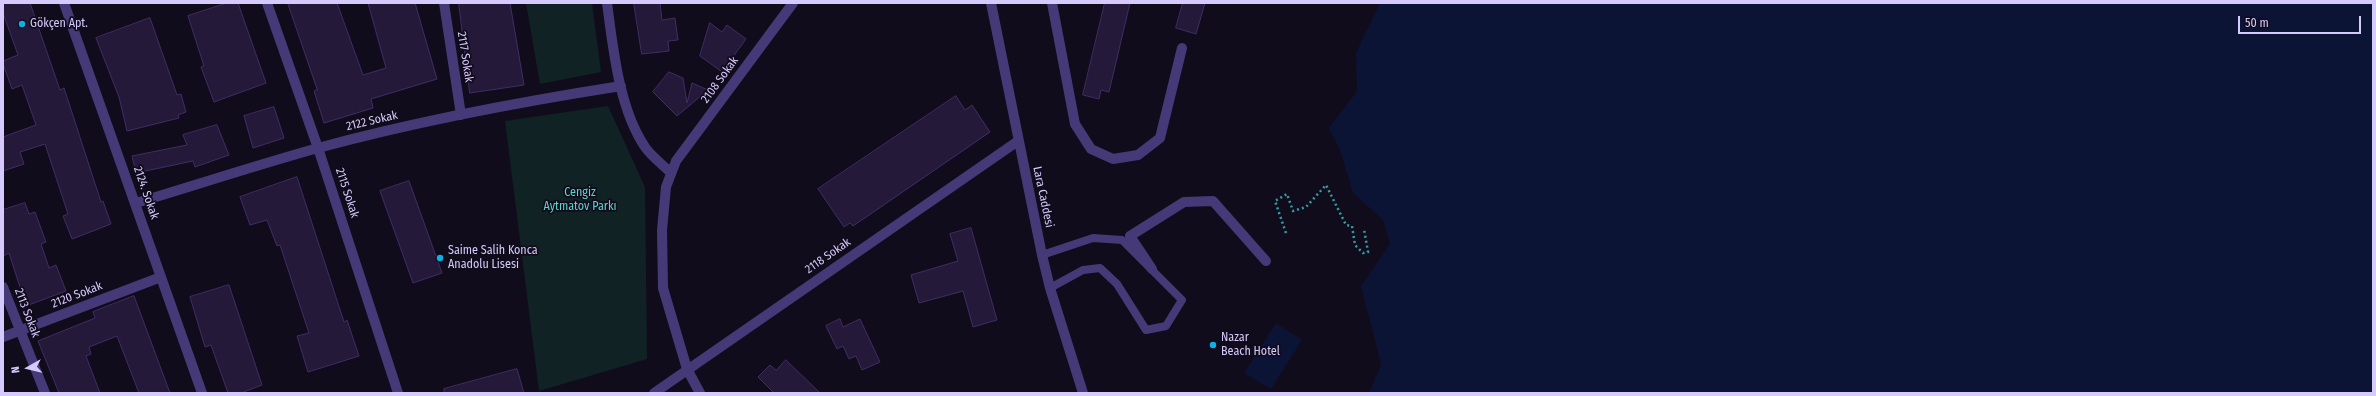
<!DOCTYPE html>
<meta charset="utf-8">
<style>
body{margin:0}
#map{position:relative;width:2376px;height:396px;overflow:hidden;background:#110c1b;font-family:"Fira Sans Condensed",sans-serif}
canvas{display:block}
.frame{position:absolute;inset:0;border:4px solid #d6c9fc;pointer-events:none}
.north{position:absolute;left:8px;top:348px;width:40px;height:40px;-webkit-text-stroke:3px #110c1b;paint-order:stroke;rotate:262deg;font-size:11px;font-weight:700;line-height:16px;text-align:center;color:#d6c9fc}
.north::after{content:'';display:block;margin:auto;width:14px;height:18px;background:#d6c9fc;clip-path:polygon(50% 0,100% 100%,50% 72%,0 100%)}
.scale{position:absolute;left:2238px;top:16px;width:123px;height:18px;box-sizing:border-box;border:2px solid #d6c9fc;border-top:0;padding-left:5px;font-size:12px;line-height:14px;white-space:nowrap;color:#d6c9fc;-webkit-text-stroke:3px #110c1b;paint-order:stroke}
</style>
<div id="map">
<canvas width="2376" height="396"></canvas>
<div class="frame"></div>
<div class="north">N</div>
<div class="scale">50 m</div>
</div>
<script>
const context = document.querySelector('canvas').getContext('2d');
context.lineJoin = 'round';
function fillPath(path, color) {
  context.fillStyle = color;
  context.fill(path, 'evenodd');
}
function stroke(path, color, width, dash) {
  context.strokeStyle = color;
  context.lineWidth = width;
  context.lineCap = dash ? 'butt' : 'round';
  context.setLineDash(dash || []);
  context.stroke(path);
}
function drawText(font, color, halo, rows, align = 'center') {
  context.font = font + ' "Fira Sans Condensed",sans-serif';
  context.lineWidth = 3.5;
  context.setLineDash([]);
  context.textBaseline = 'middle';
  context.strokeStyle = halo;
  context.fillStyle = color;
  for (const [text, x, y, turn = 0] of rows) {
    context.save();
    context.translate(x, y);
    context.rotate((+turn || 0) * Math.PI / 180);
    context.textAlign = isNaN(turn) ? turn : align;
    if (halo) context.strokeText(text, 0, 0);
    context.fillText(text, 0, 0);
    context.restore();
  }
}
const green = new Path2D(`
 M526,3H592L601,72L540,84Z
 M608,106L645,187L647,359L539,391L505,121Z`);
const water = new Path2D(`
 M1380,3H2373V393H1369L1381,364L1361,286L1390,244L1383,220L1353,193L1340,150L1329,128L1357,91L1356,53Z
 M1276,323L1302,340L1271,389L1244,373Z`);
const building = new Path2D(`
 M3,3H30L60,90L64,88L101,202L103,201L111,224L72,239L63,216L68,214L45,144L20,152L24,164L3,171V137L36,125L22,85L12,89L3,64V61L18,55L3,13Z
 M227,3H238L266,83L214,102L201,67L204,66L188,16Z
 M288,3H337L363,75L386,68L368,3H415L437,79L371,99L373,108L324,123L314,91L317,90Z
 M459,3H510L524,85L470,93Z
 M634,3H660L662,20L675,18L678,40L668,41L669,51L642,54Z
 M1105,3H1130L1109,92L1101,90L1099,99L1083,95Z
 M1183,3H1205L1196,34L1176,28Z
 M150,18L177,95L181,94L186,112L178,115L179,118L127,131L119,97L96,38Z
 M710,23L722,32L727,25L746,39L722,72L700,56Z
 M669,72L683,78L687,103L692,83L708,90L677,116L653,92Z
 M956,96L965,110L972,105L990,132L853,226L850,223L844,227L818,189Z
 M274,107L284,138L253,148L244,116Z
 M217,125L229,155L195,167L193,161L136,173L132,156L187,145L183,135Z
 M297,177L344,322L347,320L359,356L308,372L297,336L309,333L280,245L277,246L267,220L250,225L240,197Z
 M409,181L442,273L413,283L380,191Z
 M25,203L29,214L35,212L46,242L41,244L49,268L56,265L66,291L26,306L9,253L3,256V210Z
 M971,228L997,320L973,327L963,291L919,303L911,275L958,261L950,234Z
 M229,285L262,385L241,393H228L211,345L205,347L190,297Z
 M134,296L170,393H139L117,336L89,347L91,354L86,356L100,393H59L38,341L95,318L93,312Z
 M840,319L843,327L860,319L880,362L862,370L856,356L849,359L843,346L837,349L826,326Z
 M786,360L820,393H774L758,377L770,365L776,370Z
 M517,369L524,393H444V389Z`);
const path = new Path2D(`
 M1286,233L1275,201L1287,194L1293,211L1306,207L1326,185L1346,225L1352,226L1355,245L1363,253L1368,252L1364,229`);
const service = new Path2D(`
 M1042,255L1093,238L1122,240L1182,300L1166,326L1146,330L1117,284L1100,268L1083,270L1050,288`);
const minor = new Path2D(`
 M64,3L202,393
 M267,3L318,148L398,393
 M444,3L461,115
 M607,3C613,48 619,109 645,147C652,157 663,165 671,173
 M1052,3L1075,124L1091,149L1113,159L1138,155L1160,138L1182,48
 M136,203C196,185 257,165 318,148C417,121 519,102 621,86
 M1152,269L1130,236L1184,202L1213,201L1266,261
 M3,287L45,393
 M3,337L161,277
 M654,393L1018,141
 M700,393L687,369L663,288L662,230L666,187L676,161L793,3`);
const tertiary = new Path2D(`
 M991,3L1042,255L1050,288L1083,393`);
const markers = [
 [22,24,4,"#0eafe3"],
 [440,258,4,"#0eafe3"],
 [1213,345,4,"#0eafe3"]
];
const poiNames = [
 ["Gökçen Apt.",30,24],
 ["Saime Salih Konca",448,251],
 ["Anadolu Lisesi",448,265],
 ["Nazar",1221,338],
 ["Beach Hotel",1221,352]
];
const streetNames = [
 ["2117 Sokak",465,57,81],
 ["2108 Sokak",720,80,-54],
 ["2122 Sokak",372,121,-13],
 ["2124. Sokak",146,193,71],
 ["2115 Sokak",347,193,72],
 ["Lara Caddesi",1043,197,78],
 ["2118 Sokak",828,256,-35],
 ["2120 Sokak",77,295,-21],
 ["2113 Sokak",27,313,69]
];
const parkNames = [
 ["Cengiz",580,193],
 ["Aytmatov Parkı",580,207]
];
fillPath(green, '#102224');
fillPath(water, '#0b1435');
fillPath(building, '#25193a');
stroke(building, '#402d65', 1);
stroke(path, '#349ca5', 2.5, [2, 3]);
stroke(service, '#453a77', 8);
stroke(minor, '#453a77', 10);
stroke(tertiary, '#453a77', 10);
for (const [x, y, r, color] of markers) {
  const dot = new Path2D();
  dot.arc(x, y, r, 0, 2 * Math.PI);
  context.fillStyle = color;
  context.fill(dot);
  stroke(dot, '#110c1b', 1.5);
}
drawText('12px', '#d6c9fc', '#110c1b', poiNames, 'left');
drawText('12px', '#d6c9fc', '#110c1b', streetNames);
drawText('12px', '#5bd6c8', '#110c1b', parkNames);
</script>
